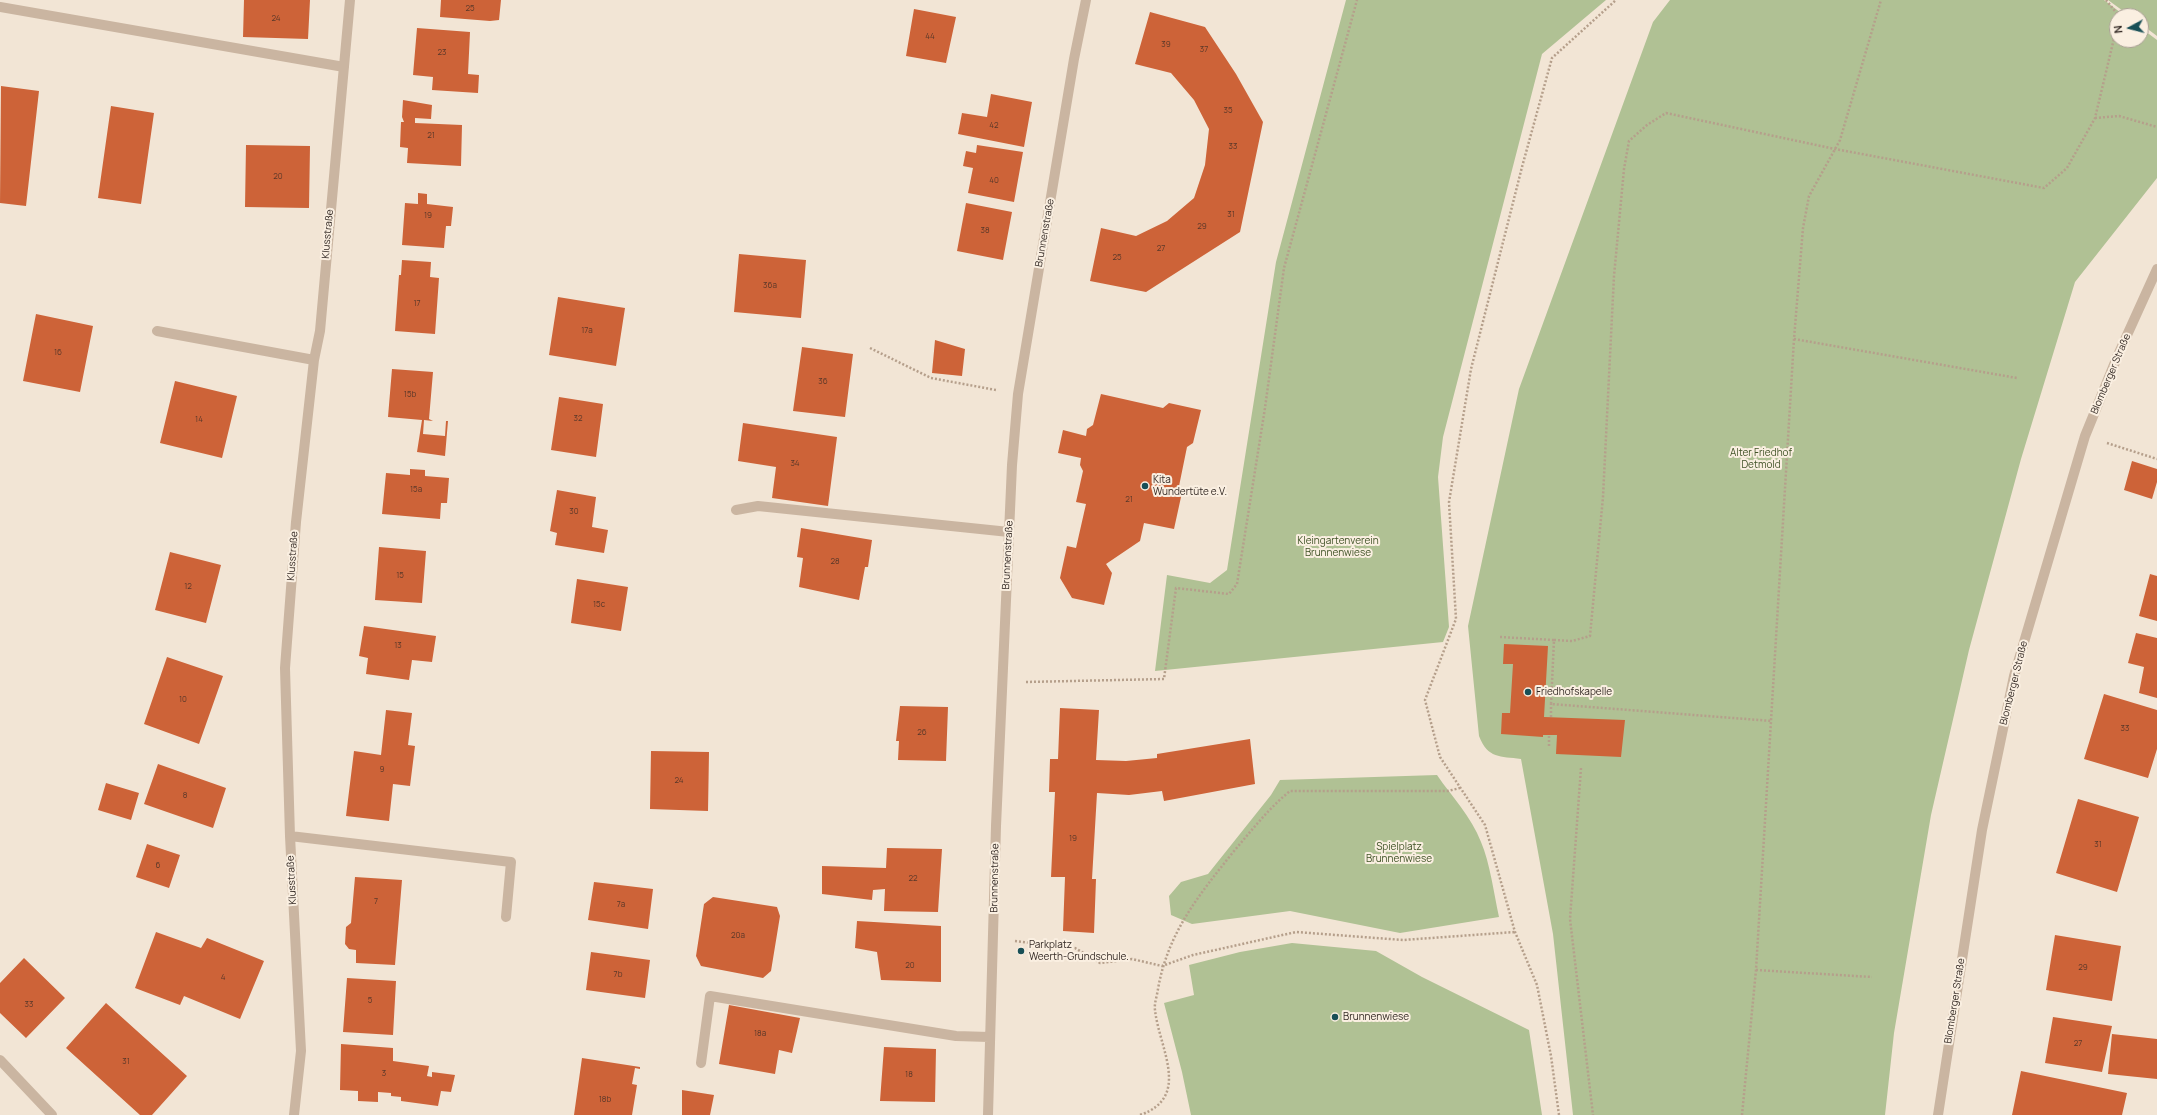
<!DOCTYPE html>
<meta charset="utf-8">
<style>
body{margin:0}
#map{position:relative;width:2157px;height:1115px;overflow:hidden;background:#f2e5d5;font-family:Manrope,sans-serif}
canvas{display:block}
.north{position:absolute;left:2109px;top:8px;width:40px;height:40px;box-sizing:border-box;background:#faefe1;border:1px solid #aaa095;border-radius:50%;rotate:263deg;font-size:11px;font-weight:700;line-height:16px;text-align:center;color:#332924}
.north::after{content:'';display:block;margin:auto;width:14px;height:18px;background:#184f56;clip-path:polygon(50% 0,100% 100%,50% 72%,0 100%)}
</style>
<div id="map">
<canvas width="2157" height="1115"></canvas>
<div class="north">N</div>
</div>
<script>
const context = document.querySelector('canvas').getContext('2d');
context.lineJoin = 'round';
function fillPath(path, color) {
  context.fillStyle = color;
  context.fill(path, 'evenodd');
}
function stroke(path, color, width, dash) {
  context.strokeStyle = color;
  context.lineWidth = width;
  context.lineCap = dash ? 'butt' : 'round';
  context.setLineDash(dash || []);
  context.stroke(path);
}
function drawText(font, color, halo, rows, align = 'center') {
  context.font = font + ' Manrope,sans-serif';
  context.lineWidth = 4;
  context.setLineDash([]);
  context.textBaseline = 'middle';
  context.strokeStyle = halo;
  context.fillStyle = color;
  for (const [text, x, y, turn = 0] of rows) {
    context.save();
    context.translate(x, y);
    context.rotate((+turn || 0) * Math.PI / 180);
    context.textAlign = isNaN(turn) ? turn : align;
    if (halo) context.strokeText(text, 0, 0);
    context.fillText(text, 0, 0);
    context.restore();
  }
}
const green = new Path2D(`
 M1346,0H1606L1542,54L1443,437L1438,477L1449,627L1443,642L1155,671L1167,575L1210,583L1227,570L1276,262Z
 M1670,0H2104L2125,16H2117V40H2141V28L2157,40V178L2075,282L2021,459L1969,650L1931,815L1894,1033L1885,1115H1573L1553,934L1521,759C1500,756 1488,759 1479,736L1468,626L1519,389L1653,22Z
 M2108,0H2157V36L2141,24V16H2130Z
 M1437,775C1452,797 1471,816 1481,842C1490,863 1494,894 1499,917L1400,933L1290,911L1192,924L1171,915L1169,896L1181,882L1208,874L1271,795L1280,780Z
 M1292,943L1376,951L1422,977L1529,1030L1542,1115H1191L1182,1072L1164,1003L1194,995L1189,965L1240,952Z`);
const building = new Path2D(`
 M244,0H310L308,39L243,37Z
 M441,0H501L499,20L490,21L440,17Z
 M914,9L956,17L946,63L906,56Z
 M1150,12L1205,27L1236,74L1263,122L1240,232L1146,292L1090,281L1101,228L1136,236L1167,221L1194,198L1205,165L1209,129L1194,100L1171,73L1135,64Z
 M417,28L470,32L468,74L479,75L478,93L432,90L433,77L413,75Z
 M1,86L39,91L26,206L0,203Z
 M991,94L1032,102L1024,147L958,134L962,113L987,117Z
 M403,100L432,105L431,119L415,118V123L462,125L461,166L407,163L408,148L400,147L401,122H404L402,117Z
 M111,106L154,113L141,204L98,198Z
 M246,145L310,146L309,208L245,207Z
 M977,145L1023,152L1014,202L968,193L973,168L963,166L966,151L976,153Z
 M418,193L427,194V204L453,207L451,226H446L444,248L402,245L405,203L418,204Z
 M966,203L1012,212L1003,260L957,251Z
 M739,254L806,260L801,318L734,312Z
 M402,260L431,262L430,277L439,278L435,334L395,331L399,275H401Z
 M558,297L625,308L616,366L549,355Z
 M36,314L93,326L80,392L23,381Z
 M935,340L965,349L962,376L932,373Z
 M802,347L853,354L845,417L793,411Z
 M392,369L433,372L429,419L433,421L424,420L423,434L445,436L446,421H448L445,456L417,452L422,420L388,417Z
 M175,381L237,396L222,458L160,443Z
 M1101,394L1163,408L1169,403L1201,410L1193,443L1187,447L1178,491L1181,497L1174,529L1144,523L1140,541L1106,564L1112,573L1104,605L1072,598L1060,578L1067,546L1076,548L1086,504L1076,502L1083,471L1080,465L1081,458L1058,453L1063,430L1086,436L1087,429L1093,425Z
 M559,397L603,404L596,457L551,450Z
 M743,423L837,437L828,506L772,498L776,467L738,461Z
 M2132,461L2157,469V482L2152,499L2124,490Z
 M410,469L425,470V476L449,478L447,503H441L440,519L382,514L386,473L410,475Z
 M557,490L596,497L592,527L608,530L604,553L555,545L557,533L550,531Z
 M801,528L872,540L868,567H865L859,600L799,587L803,558L797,557Z
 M379,547L426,551L422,603L375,600Z
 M170,552L221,565L206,623L155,610Z
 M2150,574L2157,576V621L2139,616Z
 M577,579L628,587L621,631L571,623Z
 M364,626L436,636L432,662L412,660L409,680L366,674L368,658L359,656Z
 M2136,633L2157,638V698L2139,693L2144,667L2128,663Z
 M1504,644L1548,646L1544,717L1625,720L1621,757L1556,754L1557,735H1543V737L1501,734L1502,713H1510L1513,664H1503Z
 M167,657L223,676L199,744L144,724Z
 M2104,694L2157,710V749L2148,778L2084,759Z
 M900,706L948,707L946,761L898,760L899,741H896Z
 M1060,708L1099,710L1096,760L1126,761L1157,758V754L1250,739L1255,784L1164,801L1162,791L1129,795L1097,793L1092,879H1096L1094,933L1063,931L1065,877H1051L1055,792H1049L1050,759H1058Z
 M386,710L412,713L408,745L415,746L410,786L393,784L389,821L346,816L354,751L381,755Z
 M651,751L709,752L708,811L650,809Z
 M158,764L226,788L213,828L144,804Z
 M106,783L139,793L131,820L98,810Z
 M2078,799L2139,817L2117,892L2056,873Z
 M147,844L180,855L169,888L136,877Z
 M887,848L942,849L938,912L884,911L885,889L873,890L872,900L822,894V866L886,868Z
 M355,877L402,880L395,965L356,963V950L349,949L345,944L346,927L351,923Z
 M594,882L653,889L648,929L588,920Z
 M713,897L777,907L780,916L771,971L763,978L701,966L696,956L704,904Z
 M857,921L941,926V982L881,980L877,952L855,948Z
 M156,932L201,948L207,938L264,961L240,1019L184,996L180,1005L135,988Z
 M2055,935L2121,946L2112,1001L2046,990Z
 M591,952L650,960L645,998L586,990Z
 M24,958L65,998L26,1038L0,1013V983Z
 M347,978L396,981L393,1035L343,1032Z
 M106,1003L187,1076L152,1115H140L66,1048Z
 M729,1005L800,1018L792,1053L779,1050L775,1074L719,1064Z
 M2053,1017L2112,1026L2102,1072L2045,1063Z
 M2112,1034L2157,1039V1079L2108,1074Z
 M341,1044L393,1048V1061L429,1066L427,1076L432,1077V1072L455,1075L451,1092L441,1091L438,1106L401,1101V1097L391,1096V1093L378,1092V1102L358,1101V1091L340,1090Z
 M884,1047L936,1049L935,1102L880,1101Z
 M582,1058L640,1067V1069L635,1068L632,1084L637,1085L632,1115H574Z
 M2021,1071L2127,1093L2122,1115H2012Z
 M682,1090L714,1095L710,1115H682Z`);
const path = new Path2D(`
 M2106,0L2119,16
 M2095,118L2119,116L2157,127
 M1794,339L2017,378
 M870,348L931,378L996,390
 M2107,443L2157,459
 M1500,637L1554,640L1551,704L1772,721
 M1554,640L1572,641L1590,636L1603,497L1614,276L1624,169L1629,141L1647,125L1666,113L1835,149L2044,188L2067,168L2095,118L2117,26
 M1026,682L1164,679L1176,588L1229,594L1237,584L1265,408L1284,268L1357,0
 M1551,717V704
 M1549,746V735
 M1581,768L1570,919L1593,1115
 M1015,941L1075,948L1100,963L1132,959L1162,966L1193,955L1296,932L1403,940L1515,932
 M1756,970L1872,977
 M1140,1115C1192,1097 1159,1048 1155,1010C1154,1004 1157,996 1158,989C1168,932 1199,895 1234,851C1252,830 1268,809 1290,791H1448L1460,788
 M1559,1115L1551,1056L1537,985L1515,932L1485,825L1440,757L1425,700L1456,619L1449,502L1471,369L1522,167L1552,58L1616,0
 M1742,1115L1756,970L1794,339L1803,228L1809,196L1840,140L1881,0`);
const minor = new Path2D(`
 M0,7L344,67
 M157,331L314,360
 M736,510L758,506L1009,532
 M290,836L511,862L506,917
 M0,1060L52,1115
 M701,1063L710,996L956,1036L989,1037
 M294,1115L301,1051L290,836L285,668L296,522L314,360L320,331L350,0
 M988,1115L996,826L1012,465L1018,394L1074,59L1086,0
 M1938,1115L1982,830L2014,676L2085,436L2118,355L2157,269`);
const markers = [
 [1145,486,4,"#184f56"],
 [1528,692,4,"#184f56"],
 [1021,951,4,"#184f56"],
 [1335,1017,4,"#184f56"]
];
const numberNames = [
 ["25",470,9],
 ["24",276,19],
 ["44",930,37],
 ["39",1166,45],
 ["37",1204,50],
 ["23",442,53],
 ["35",1228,111],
 ["42",994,126],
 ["21",431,136],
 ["33",1233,147],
 ["20",278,177],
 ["40",994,181],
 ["31",1231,215],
 ["19",428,216],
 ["29",1202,227],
 ["38",985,231],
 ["27",1161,249],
 ["25",1117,258],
 ["36a",770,286],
 ["17",417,304],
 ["17a",587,331],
 ["16",58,353],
 ["36",823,382],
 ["15b",410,395],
 ["32",578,419],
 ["14",199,420],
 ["34",795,464],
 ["15a",416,490],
 ["21",1129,500],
 ["30",574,512],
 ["28",835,562],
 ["15",400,576],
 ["12",188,587],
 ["15c",599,605],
 ["13",398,646],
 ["10",183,700],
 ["33",2125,729],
 ["26",922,733],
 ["9",382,770],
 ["24",679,781],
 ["8",185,796],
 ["19",1073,839],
 ["31",2098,845],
 ["6",158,866],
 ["22",913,879],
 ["7",376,902],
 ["7a",621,905],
 ["20a",738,936],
 ["20",910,966],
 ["29",2083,968],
 ["7b",618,975],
 ["4",223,978],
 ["5",370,1001],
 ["33",29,1005],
 ["18a",760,1034],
 ["27",2078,1044],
 ["31",126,1062],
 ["3",384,1074],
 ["18",909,1075],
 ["18b",605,1100]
];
const streetNames = [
 ["Brunnenstraße",1045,233,-80],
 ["Klusstraße",328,234,-85],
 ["Blomberger Straße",2111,374,-67],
 ["Brunnenstraße",1008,555,-87],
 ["Klusstraße",293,556,-86],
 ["Blomberger Straße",2014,683,-76],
 ["Brunnenstraße",995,878,-89],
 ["Klusstraße",292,880,-93],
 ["Blomberger Straße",1955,1001,-81]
];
const parkNames = [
 ["Alter Friedhof",1761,453],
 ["Detmold",1761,465],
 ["Kleingartenverein",1338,541],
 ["Brunnenwiese",1338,553],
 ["Spielplatz",1399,847],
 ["Brunnenwiese",1399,859]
];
const poiNames = [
 ["Kita",1153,480],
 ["Wundertüte e.V.",1153,492],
 ["Friedhofskapelle",1536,692],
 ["Parkplatz",1029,945],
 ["Weerth-Grundschule.",1029,957],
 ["Brunnenwiese",1343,1017]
];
fillPath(green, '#b0c194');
fillPath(building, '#cd6338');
stroke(path, '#b59f8b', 2.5, [2, 2]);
stroke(minor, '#cab5a1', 10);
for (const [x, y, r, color] of markers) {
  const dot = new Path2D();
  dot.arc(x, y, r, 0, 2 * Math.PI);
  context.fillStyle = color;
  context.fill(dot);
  stroke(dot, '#faefe1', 1.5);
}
drawText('8px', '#5a3829', null, numberNames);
drawText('10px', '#332924', '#faefe1', streetNames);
drawText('10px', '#405327', '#faefe1', parkNames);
drawText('10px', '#332924', '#faefe1', poiNames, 'left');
</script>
